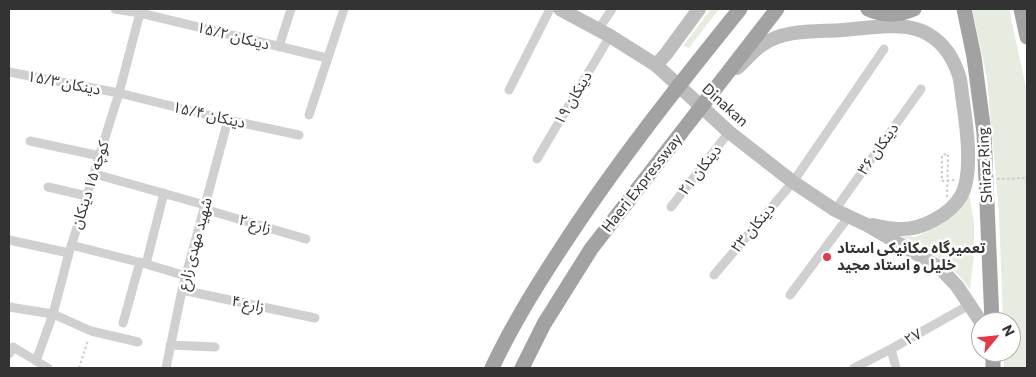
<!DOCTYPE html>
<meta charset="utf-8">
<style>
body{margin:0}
#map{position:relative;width:1036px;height:377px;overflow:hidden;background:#fff;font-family:Commissioner,sans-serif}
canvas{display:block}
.frame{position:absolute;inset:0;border:10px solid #333;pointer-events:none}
.north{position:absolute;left:971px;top:312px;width:50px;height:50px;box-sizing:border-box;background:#fff;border:1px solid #adadad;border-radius:50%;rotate:62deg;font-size:14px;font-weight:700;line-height:20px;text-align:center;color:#333}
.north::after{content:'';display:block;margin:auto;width:18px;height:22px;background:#e63946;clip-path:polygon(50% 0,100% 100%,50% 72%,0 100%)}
</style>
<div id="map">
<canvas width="1036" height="377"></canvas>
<div class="frame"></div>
<div class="north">N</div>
</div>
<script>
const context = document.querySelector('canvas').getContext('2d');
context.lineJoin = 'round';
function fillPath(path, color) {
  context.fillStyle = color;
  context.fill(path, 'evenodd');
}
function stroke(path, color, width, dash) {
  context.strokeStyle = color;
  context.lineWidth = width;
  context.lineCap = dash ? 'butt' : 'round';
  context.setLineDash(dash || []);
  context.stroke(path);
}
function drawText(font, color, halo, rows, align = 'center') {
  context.font = font + ' Commissioner,"Noto Sans Arabic",sans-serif';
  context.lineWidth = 5;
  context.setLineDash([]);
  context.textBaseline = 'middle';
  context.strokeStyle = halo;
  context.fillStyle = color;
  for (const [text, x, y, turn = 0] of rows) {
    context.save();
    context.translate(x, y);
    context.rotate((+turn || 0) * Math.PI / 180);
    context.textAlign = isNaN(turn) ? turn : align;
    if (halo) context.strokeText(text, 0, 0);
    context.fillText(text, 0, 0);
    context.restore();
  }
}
const green = new Path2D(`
 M711,9H719L689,48L683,46Z
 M972,9H1009L1027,92V368H1004V352H1011V322H1003L999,213L987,78Z
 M969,195L974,222V255L970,289C949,261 932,252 901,236L915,237L939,226L957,213Z`);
const path = new Path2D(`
 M997,179L1027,178
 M947,197L948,154L942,155V181L955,180
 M79,368L88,340`);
const minor = new Path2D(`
 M115,9L140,13L327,58
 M598,30L612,9
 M279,47L291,9
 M9,72L119,93L228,120L299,135
 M509,90L550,9
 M309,115L344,9
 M30,141L100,156
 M537,159L610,36
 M95,174L205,205
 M48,187L87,196
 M671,207L729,132
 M204,209L306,239
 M835,210L921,89
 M9,240L69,253
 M71,245L146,264L186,276
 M146,264L164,193
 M714,275L793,182L884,49
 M182,290L315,318
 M790,295L849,216
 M9,307L53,314L91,331L138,342
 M123,323L140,262
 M170,345L215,347
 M891,349L896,368
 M9,354L13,347L48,368
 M36,361L53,314L69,253L119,93L141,9
 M166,368L182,290L228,120
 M854,368L891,349L971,304`);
const secondary = new Path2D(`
 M560,9L610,36L656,65L729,132L793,182L835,210L867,225L939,267L957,286L981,322
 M656,65L666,54L699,9
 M737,68C745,61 753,51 762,45C784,29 817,32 843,30C866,28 901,22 922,31C940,39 952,55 958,73C961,79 961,88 962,95C966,122 974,173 961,196C950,215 921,230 900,229C891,229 882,227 873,225`);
const trunk = new Path2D(`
 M868,9C883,16 898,16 914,9
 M964,9L974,57L984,133L992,322
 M1021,9L1027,37
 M993,352V368
 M492,368C511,327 535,288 560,250C615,165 677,87 740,9
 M522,368L544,324L591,249L777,9`);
const markers = [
 [827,257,5,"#e63946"]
];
const streetNames = [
 ["۱۵/۲ دینکان",233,36,14],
 ["۱۵/۳ دینکان",64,83,11],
 ["۱۹ دینکان",573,98,-59],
 ["Dinakan",725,105,42],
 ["۱۵/۴ دینکان",209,115,13],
 ["۳۶ دینکان",878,149,-55],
 ["Shiraz Ring",985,165,-93],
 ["۲۱ دینکان",700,170,-52],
 ["Haeri Expressway",642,183,-52],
 ["کوچه ۱۵ دینکان",90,185,-72],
 ["۲ زارع",255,224,16],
 ["۲۳ دینکان",753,228,-50],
 ["شهید مهدی زارع",195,244,-75],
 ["۴ زارع",248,304,12],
 ["۲۷",913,337,-30]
];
const poiNames = [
 ["تعمیرگاه مکانیکی استاد",837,248],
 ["خلیل و استاد مجید",837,265]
];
fillPath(green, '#e6ecdf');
stroke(path, '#cdcdcd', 2, [2.5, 2.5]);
stroke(minor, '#d0d0d0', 9);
stroke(secondary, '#bdbdbd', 14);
stroke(trunk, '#a2a2a2', 15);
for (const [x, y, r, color] of markers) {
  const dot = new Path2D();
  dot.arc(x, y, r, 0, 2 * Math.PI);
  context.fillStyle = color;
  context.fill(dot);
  stroke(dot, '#fff', 2);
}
drawText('15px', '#333', '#fff', streetNames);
drawText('bold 15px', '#333', '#fff', poiNames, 'left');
</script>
